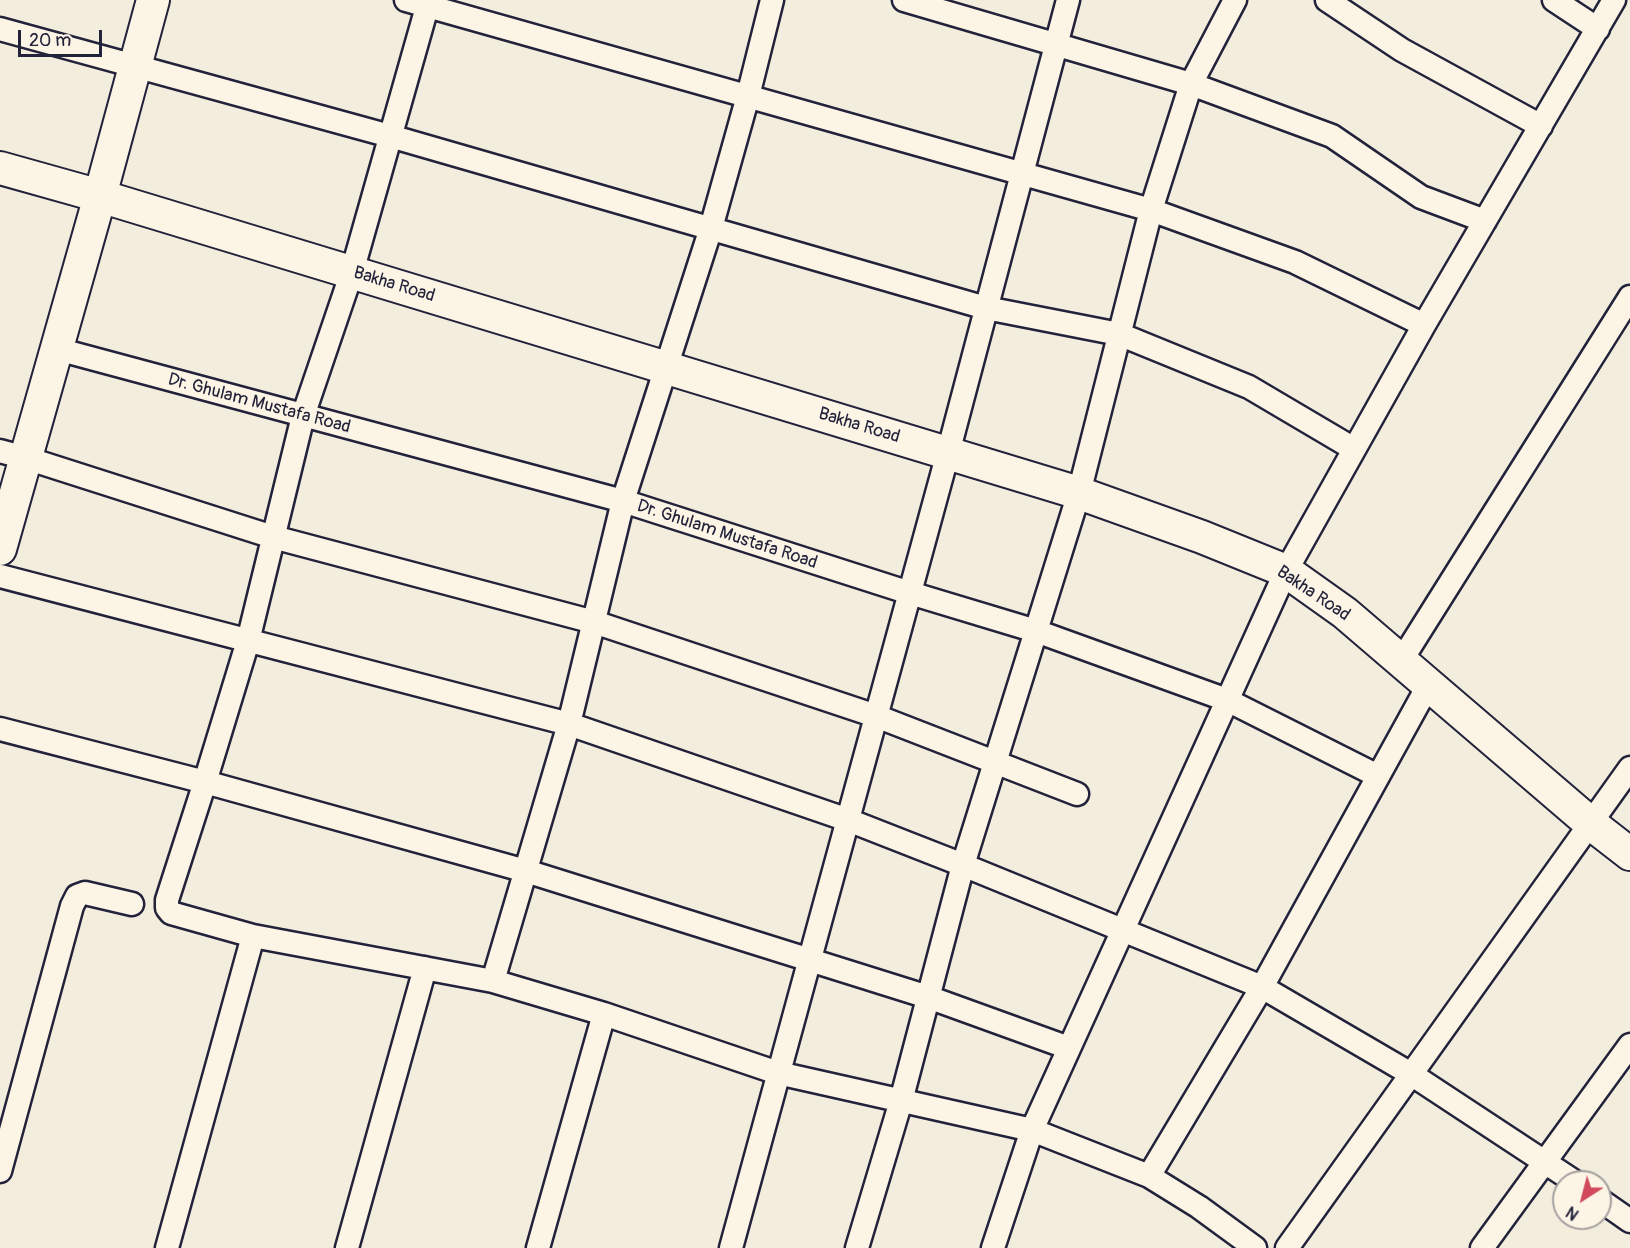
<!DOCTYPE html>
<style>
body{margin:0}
#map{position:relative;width:1630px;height:1248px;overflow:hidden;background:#f3edde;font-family:Pangolin,sans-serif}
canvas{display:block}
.north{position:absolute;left:1552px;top:1170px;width:60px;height:60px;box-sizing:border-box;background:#fcf5e5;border:2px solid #a5a1a1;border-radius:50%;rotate:216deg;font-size:16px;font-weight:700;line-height:24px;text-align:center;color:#22223b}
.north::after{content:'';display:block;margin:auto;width:21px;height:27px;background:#d1495b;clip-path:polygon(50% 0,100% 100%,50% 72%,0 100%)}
.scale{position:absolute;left:18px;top:30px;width:84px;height:27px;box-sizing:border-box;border:3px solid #22223b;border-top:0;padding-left:8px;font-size:18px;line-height:21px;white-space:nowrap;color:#22223b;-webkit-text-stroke:4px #fcf5e5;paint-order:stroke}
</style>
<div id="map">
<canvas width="1630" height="1248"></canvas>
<div class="north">N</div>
<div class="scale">20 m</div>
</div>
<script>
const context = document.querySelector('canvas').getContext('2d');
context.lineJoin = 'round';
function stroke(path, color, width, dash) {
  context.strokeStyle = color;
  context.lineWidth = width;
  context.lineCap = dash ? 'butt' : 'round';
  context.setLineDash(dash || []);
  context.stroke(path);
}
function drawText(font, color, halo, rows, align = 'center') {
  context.font = font + ' Pangolin,sans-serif';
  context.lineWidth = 5;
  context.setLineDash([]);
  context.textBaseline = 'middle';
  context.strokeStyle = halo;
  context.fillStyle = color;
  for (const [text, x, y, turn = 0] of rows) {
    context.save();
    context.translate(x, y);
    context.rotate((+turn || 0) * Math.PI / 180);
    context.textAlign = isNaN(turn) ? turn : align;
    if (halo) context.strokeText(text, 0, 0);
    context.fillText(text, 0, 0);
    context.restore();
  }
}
const street = new Path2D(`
 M406,0L1151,210L1295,262L1424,325
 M429,0L352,272L303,416L248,641L205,782L167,900V908L171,913L253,936L493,981L604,1014L778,1073L1032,1130L1149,1176L1199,1207L1255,1248
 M904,0L1191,84L1332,136L1421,197L1485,221
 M1327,0L1402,50L1541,126
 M1554,0L1598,29
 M0,29L390,136L986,308L1119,334L1249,387L1354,449
 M57,349L623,501L910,593L1036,631L1227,700L1378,776
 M0,451L26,458L273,537L594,622L876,716L1077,794
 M0,576L569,724L848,820L963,865L1262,987L1411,1074L1575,1182
 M1401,661L1630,297
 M0,729L205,782L526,871L928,997L1069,1048
 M493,981L569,724L623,501L711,228L748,96L772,0
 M0,1171L72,906L77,896L85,893L132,904
 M1149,1176L1262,987L1429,684
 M1600,1200L1630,1221
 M167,1248L253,936
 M347,1248L425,968
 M538,1248L604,1014
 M731,1248L948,453L1068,0
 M857,1248L901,1101L963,865L1079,493L1151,210L1191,84L1235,0
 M993,1248L1032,1130L1286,571L1424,325L1614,0
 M1287,1248L1630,768
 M1482,1248L1630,1045`);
const secondary = new Path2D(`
 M0,168L100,196L1079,493L1202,537L1286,571L1345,613L1590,823L1630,854
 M0,549L100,196L153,0`);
const streetNames = [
 ["Bakha Road",394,285,17],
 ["Dr. Ghulam Mustafa Road",259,404,15],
 ["Bakha Road",859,426,17],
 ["Dr. Ghulam Mustafa Road",727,535,18],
 ["Bakha Road",1313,594,34]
];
stroke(street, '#22223b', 27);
stroke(secondary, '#22223b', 36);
stroke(street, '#fcf5e5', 22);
stroke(secondary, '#fcf5e5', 32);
drawText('18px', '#22223b', '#fcf5e5', streetNames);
</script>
